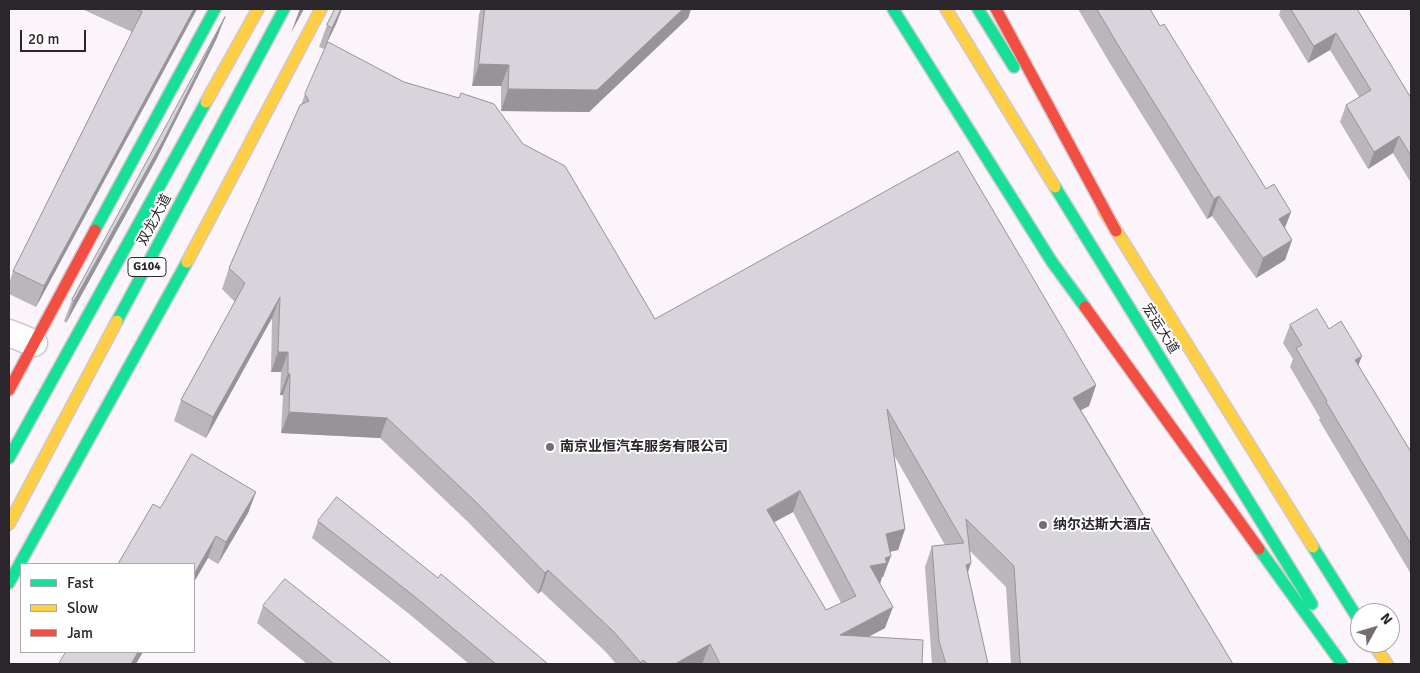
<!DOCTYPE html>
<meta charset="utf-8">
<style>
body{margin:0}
#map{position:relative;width:1420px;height:673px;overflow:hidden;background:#fbf4fa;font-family:Signika,sans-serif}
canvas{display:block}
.frame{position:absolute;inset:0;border:10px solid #2b262b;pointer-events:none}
.legend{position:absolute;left:20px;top:563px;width:175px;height:90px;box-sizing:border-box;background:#fff;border:1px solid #aaa8aa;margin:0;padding:6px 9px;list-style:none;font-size:15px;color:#2b262b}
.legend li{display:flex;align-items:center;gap:10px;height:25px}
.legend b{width:25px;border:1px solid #aaa8aa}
.north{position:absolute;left:1350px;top:603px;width:50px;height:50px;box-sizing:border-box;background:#fff;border:1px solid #aaa8aa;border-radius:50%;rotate:51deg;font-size:14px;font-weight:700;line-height:20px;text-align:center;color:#2b262b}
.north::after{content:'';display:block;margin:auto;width:18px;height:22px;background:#746e73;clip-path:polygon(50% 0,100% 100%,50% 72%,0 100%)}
.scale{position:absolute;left:20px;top:30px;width:66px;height:22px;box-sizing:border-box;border:2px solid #2b262b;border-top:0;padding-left:6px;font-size:15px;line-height:18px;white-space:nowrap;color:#2b262b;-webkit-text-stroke:4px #fff;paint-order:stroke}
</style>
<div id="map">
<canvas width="1420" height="673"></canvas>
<div class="frame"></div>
<ul class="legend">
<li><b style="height:6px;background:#16e098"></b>Fast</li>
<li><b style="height:6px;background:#ffcf43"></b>Slow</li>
<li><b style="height:6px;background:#f24e42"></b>Jam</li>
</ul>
<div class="north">N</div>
<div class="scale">20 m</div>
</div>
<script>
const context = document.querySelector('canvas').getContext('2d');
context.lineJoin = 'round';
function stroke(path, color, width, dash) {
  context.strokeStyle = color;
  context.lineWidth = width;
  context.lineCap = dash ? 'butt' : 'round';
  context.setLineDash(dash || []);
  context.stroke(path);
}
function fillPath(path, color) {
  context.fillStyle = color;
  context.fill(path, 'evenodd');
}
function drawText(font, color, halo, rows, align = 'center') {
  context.font = font + ' Signika,"Noto Sans SC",sans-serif';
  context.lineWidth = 4;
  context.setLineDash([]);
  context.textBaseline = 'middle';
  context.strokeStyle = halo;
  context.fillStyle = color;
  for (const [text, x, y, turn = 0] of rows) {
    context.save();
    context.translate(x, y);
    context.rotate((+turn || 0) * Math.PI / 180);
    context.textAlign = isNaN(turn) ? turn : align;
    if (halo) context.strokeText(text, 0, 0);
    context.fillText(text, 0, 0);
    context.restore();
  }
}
const street = new Path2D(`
 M9,333L34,343`);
const fast = new Path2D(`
 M893,9L1052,262L1085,307
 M978,9L1014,67
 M1055,187L1312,604
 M95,230L215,9
 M117,321L284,9
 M9,458L206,102
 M1313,547L1360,622
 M1259,549L1342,664
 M9,583L187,262`);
const slow = new Path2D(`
 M946,9L1055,187
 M206,102L258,9
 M1104,211L1313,547
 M187,262L321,9
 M9,524L117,321
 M1373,643L1387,664`);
const jam = new Path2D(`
 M996,9L1116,231
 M1085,307L1259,549
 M9,390L95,230`);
const wall = new Path2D(`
 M82,9H197L36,307L9,294V284L13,271L132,32Z
 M335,9H342L336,24L324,49L319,47L327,25Z
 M481,9H691L688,18L589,112L501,111V86H472L479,14Z
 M1078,9H1150L1160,26L1266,189L1291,212L1285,228L1292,240L1285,260L1256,278L1212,216L1207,219L1111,65Z
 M1281,9H1357L1411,98V183L1393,153L1368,169L1340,122L1346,105L1359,97L1330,50L1308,63L1279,15Z
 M217,38L156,160L66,323L64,321L72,300Z
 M305,94L523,144L655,319L1096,385L1089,406L1081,410L1233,664H1011L1006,587L970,551L968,573L988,664H932L925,567L932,546L945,545L894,455L905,529L898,550L890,552L883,577H882L880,584L885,628L868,637L922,664H616L606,652L541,591L538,594L468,522L380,438L281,433L283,395H280L281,372H271L272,318L206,438L174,421L181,400L235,302L222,289L229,268L301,105ZM793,512L841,603L826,610L774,522Z
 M1290,325L1329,329L1358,365L1411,452V574L1319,420L1320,418L1290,367L1293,359L1283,343Z
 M256,492L248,513L218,564L208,558L194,582V564L160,508Z
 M318,521L438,578L548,664H469L408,613L312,538Z
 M263,606L391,664H307L257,623Z`);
const shadedWall = new Path2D(`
 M194,9H197L36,307L44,286Z
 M300,9H304L291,33L299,11Z
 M341,9H342L336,24L324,49L332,28Z
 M683,9H691L688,18L589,112L501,111L508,89Z
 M225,17L217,38L156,160L66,323L74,301Z
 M1336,33L1330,50L1308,63L1314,46Z
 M479,64L509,65L501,86H472Z
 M1399,136L1393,153L1368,169L1374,152Z
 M1219,196L1212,216L1207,219L1214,199Z
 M1291,212L1283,232L1279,219Z
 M1292,240L1285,260L1256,278L1263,258Z
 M280,297L272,318L206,438L213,417Z
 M278,352H288L281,372H271Z
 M1362,356L1355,374V360Z
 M288,374H290L283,395H280Z
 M1096,385L1089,406L1066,418L1073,398Z
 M289,412L387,418L380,438L281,433Z
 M800,491L793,512L760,530L767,510Z
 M256,492L248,513L218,564L226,542Z
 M905,529L898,550L878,554L886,534Z
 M216,536L208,558L194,582V574Z
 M891,556L883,577H882L880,584L870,566L885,558Z
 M971,563L964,584L966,565Z
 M548,570L541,591L538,594L545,573Z
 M893,607L885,628L833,656L840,635Z
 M710,644L702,664H675Z
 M138,652H143L136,664H131Z`);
const building = new Path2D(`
 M136,9H194L44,286L13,271L142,12Z
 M335,9H341L332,28L327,25Z
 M485,9H683L597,90L508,89L509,65L479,64Z
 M1097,9H1150L1160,26L1164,24L1266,189L1274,184L1291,212L1279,219L1292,240L1263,258L1219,196L1214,199L1118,45Z
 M1291,9H1357L1411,98V156L1399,136L1374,152L1346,105L1371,90L1336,33L1314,46Z
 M225,17L164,139L74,301L72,300Z
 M328,42L404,82L459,98L461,93L494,104L523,144L565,166L655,319L958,151L1096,385L1073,398L1233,664H1021L1020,661L1014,566L966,519L971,563L966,565L988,664H946L939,641L932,546L964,543L887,409L905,529L886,534L891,556L885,558L887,563L870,566L893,607L840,635L923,640L922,664H720L710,644L675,664H648L643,660L641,663L614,632L548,570L545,573L476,502L387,418L289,412L290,374H288V352H278L280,297L213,417L181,400L245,283L229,268L300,105L309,101L305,94ZM800,491L856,596L826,610L767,510Z
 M1317,309L1329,329L1341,321L1362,356L1355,360L1411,452V544L1326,402L1327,401L1296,348L1302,345L1290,325Z
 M192,454L256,492L226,542L216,536L194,574V564H118L153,504L160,508Z
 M337,497L438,578L441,574L548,664H496L414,596L318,521Z
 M285,579L391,663L390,664H334L263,606Z
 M66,652H138L131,664H59Z`);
const markers = [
 [550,447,5,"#746e73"],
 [1043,525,5,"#746e73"]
];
const shields = [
 [147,267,38]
];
const shieldNames = [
 ["G104",147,267]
];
const streetNames = [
 ["双龙大道",155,220,-62],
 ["宏运大道",1160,329,58]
];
const poiNames = [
 ["南京业恒汽车服务有限公司",560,447],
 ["纳尔达斯大酒店",1053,525]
];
stroke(street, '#cfc9cf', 29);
stroke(fast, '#cfc9cf', 14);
stroke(slow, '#cfc9cf', 14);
stroke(jam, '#cfc9cf', 14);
stroke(street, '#fefdfe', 26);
stroke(fast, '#16e098', 11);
stroke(slow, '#ffcf43', 11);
stroke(jam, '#f24e42', 11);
fillPath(wall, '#bab6bc');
fillPath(shadedWall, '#979499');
fillPath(building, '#d8d4db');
stroke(building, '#979499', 1);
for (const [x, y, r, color] of markers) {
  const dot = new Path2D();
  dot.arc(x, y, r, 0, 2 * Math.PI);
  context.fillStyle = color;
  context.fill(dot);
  stroke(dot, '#fff', 2);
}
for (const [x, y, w] of shields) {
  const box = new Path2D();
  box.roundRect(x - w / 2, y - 9.5, w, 19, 4);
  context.fillStyle = '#fff';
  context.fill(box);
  stroke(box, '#2b262b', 1);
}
drawText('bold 12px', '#2b262b', null, shieldNames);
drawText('14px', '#2b262b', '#fff', streetNames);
drawText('bold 14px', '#2b262b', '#fff', poiNames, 'left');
</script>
